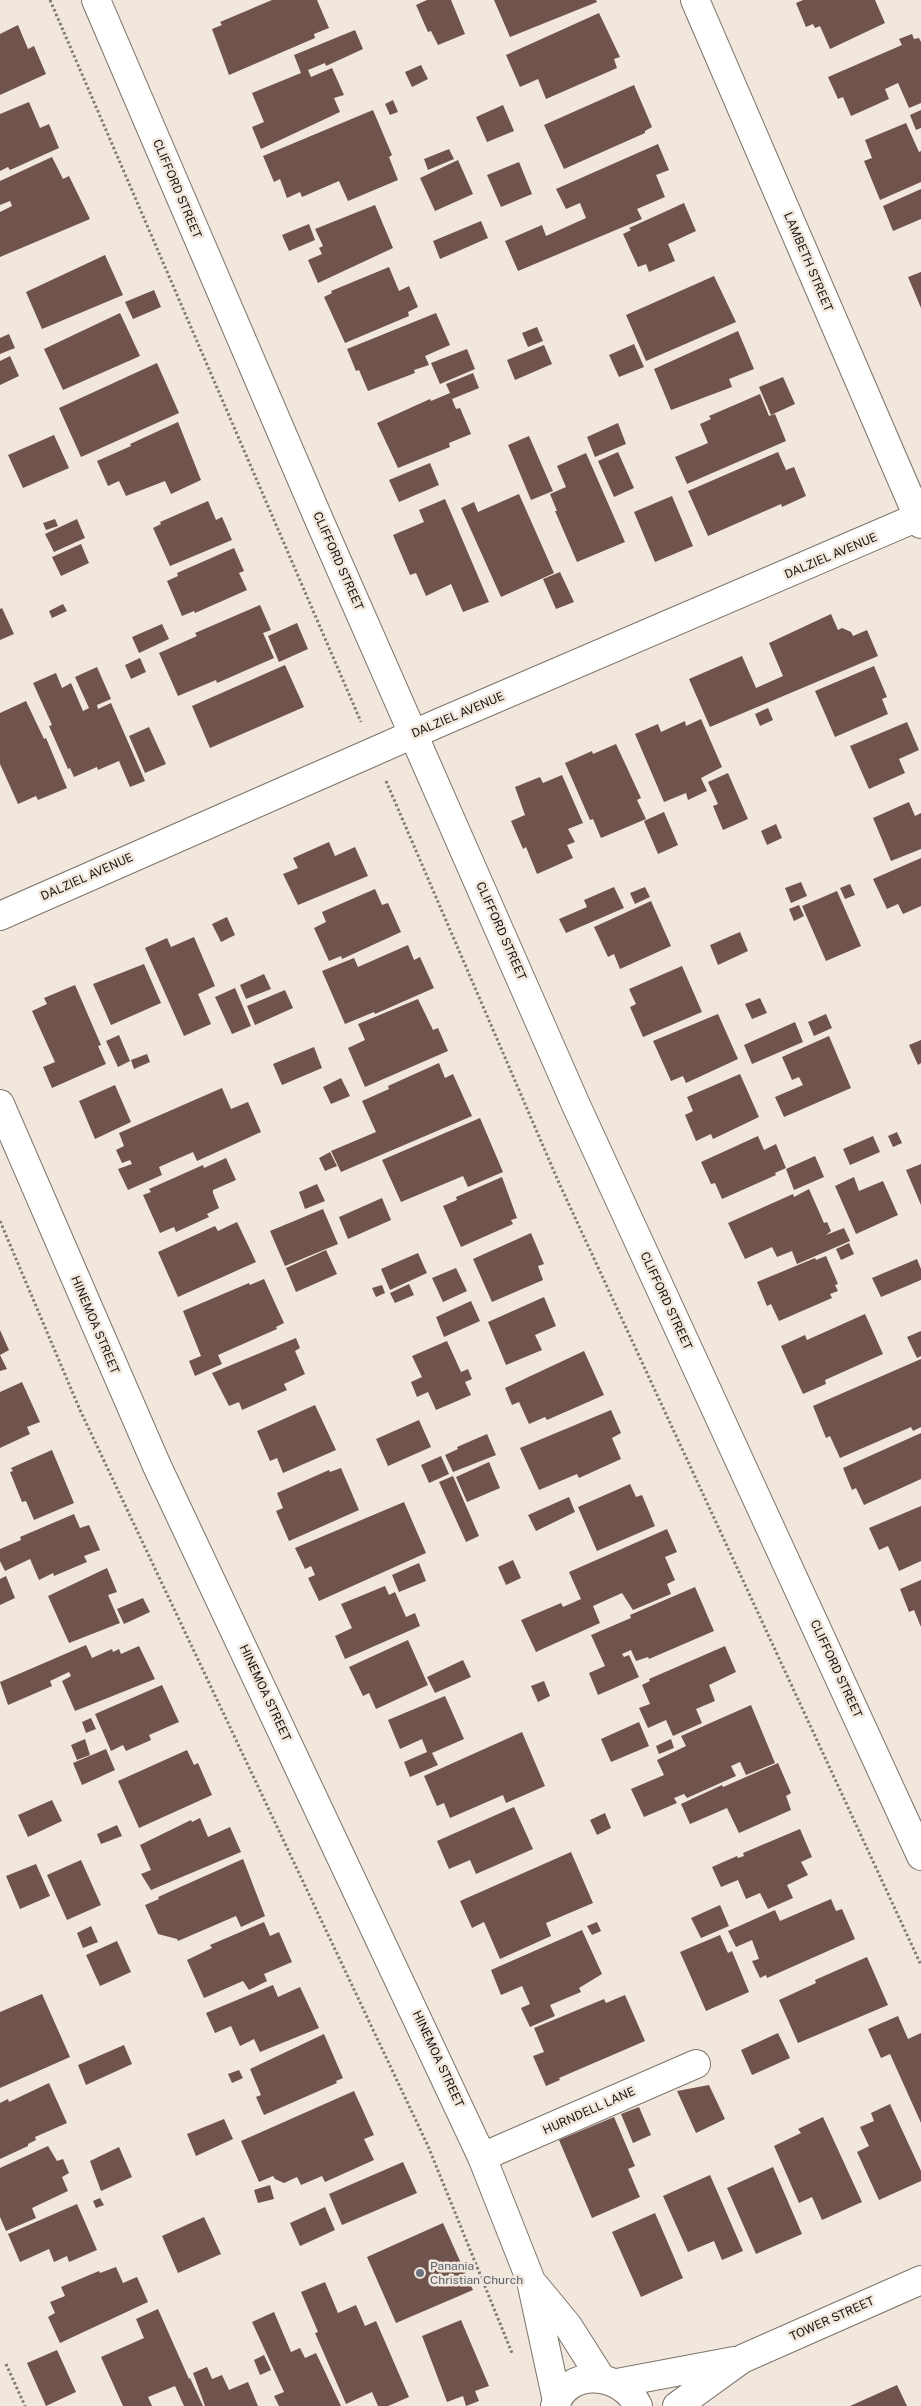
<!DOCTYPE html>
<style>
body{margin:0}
canvas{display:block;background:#f1e7dc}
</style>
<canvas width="921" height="2406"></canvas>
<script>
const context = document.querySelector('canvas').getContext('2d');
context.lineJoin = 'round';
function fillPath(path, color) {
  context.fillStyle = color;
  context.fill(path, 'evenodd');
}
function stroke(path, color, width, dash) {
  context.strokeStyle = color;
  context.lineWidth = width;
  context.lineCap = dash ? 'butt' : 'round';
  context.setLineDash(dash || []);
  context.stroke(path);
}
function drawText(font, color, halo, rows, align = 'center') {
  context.font = font + ' "Public Sans",sans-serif';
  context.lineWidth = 5;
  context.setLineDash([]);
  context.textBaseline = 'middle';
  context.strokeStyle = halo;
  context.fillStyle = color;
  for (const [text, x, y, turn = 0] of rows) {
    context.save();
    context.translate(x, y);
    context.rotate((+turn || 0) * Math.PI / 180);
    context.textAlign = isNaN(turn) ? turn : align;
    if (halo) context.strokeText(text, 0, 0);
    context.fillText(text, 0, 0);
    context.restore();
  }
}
const building = new Path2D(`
 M272,0H317L329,28L314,34L315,38L229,75L212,29L222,25L220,22Z
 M427,0H451L465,34L438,45L431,31L428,32L416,5Z
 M494,0H596L597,2L510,37Z
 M803,0H875L885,23L830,49L820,26L815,28L813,24L806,27L796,3Z
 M599,13L620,57L614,59L617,68L546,99L538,79L520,87L506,55Z
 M18,25L28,49L34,46L46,74L0,95V34Z
 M355,30L363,49L326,66L325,63L308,70L311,77L332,68L344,95L334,98L340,112L261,149L252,127L264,122L252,93L301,73L294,55Z
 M912,34L914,39L919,38L921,42V103L909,108L898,83L885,89L889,99L851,116L843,97L838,99L828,77L902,45L899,39Z
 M421,65L428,79L412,87L405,72Z
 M634,85L652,127L645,131V133L564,169L544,125Z
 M393,100L398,112L390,115L385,104Z
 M29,102L40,128L49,124L59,148L10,170L8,167L0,171V114Z
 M503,105L514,131L487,142L476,117Z
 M373,110L392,155L389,157L398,180L348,201L339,181L302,197L300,192L287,198L280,179L274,182L263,156Z
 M921,110V128L916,130L910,115Z
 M906,123L919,152L921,151V182L880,200L864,161L872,158L865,140Z
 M658,144L669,170L656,175L665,197L637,209L642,219L518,271L505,241L542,225L546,236L586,218L580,203L566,209L556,189Z
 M449,149L454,159L428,170L424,159Z
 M52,157L63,179L69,176L90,219L0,257V212L12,206L10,201L0,205V181Z
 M458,160L473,194L435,211L420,178Z
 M519,162L532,194L501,207L487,175Z
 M921,189V219L893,231L883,206Z
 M684,203L696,231L668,244L675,261L649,272L646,264L638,267L623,234L631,230L629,228Z
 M375,205L393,248L318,283L308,260L322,254L319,248L323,246L315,229Z
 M481,221L488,238L440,259L433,241Z
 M309,224L315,240L289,251L282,235Z
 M105,255L123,295L42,329L26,292Z
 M389,267L399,291L409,286L418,307L408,312L409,316L345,343L324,297L332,293L331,291Z
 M921,272V308L908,277Z
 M714,276L736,322L646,361L626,315Z
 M154,290L161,307L133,319L125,302Z
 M120,313L140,356L63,390L44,349Z
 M436,313L450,345L425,356L429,365L414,370L415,373L368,391L359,370L356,371L347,349Z
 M537,327L543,341L528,347L522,333Z
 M738,331L754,369L729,379L732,387L671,410L654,369Z
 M9,334L15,348L0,354V338Z
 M634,344L644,367L619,377L609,355Z
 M544,345L552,364L515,380L507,360Z
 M467,349L475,369L440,384L431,363Z
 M10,356L19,376L0,385V361Z
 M157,363L179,413L81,457L59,408Z
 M473,373L479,388L452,399L456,409L460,408L471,434L449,443L450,447L398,468L377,423L430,399L431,401L450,393L446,384Z
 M783,377L795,404L771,415L759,387Z
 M760,394L769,416L775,414L786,441L687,484L675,457L708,443L700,424L711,419L709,416Z
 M178,422L201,480L171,494L165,481L126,496L119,481L108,486L97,461L131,446L130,444Z
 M618,423L626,444L595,457L587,437Z
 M54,435L69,468L23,488L8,455Z
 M529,436L553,491L531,500L508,445Z
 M618,452L634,488L614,497L598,461Z
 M778,452L786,470L794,467L806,496L782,507L781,504L708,536L688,491Z
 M586,453L625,542L577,562L555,511H557L550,494L566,487L557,466Z
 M430,463L439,485L399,502L389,480Z
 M519,494L554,573L501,597L461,508L474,502L478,512Z
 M672,496L693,546L655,562L634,512Z
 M445,499L489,602L463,612L451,584L426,596L416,573L410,575L393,535L424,522L419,510Z
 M208,501L216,520L222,517L232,540L170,566L153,528L161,524L160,522Z
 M55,519L58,526L46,530L43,523Z
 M77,519L85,538L54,552L45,534Z
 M81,544L89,563L61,576L52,557Z
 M234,548L244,571L239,573L247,590L195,613L194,611L182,616L167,581L178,576L177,573Z
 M560,572L574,602L556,609L543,579Z
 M63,604L67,611L52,618L49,611Z
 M260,605L271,630L263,633L274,658L217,683L216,680L178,696L159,653L197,636L195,633Z
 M2,608L14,634L0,640V609Z
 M831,614L838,630L842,628L851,632L853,636L867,630L878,656L710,727L689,679L742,656L756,688L783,676L769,643Z
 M297,623L308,649L279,662L268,636Z
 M162,624L169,639L139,653L132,637Z
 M140,658L146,672L131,679L125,665Z
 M285,665L304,707L210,748L192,706Z
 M874,666L887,697L882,699L888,714L835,737L815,691Z
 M97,667L111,699L97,705L98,709L111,703L145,781L130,787L119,761L98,770L97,767L74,777L70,768L68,769L49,726L52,725L33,683L56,673L62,688L71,683L83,711L89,708L75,677Z
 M26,701L44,739L46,738L67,788L38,800L36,796L18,804L0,764V713Z
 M768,708L773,720L760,726L755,714Z
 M701,719L722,767L701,778L707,791L688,800L686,793L664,802L635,734L658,724L661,732L685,721L686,726Z
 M907,722L919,750L899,759L905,773L869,789L850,746Z
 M149,727L166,764L145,773L129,736Z
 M616,744L641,798L637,800L646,819L601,838L593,819L590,820L565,763L592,751L593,754Z
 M728,773L748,819L723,830L713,806L718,804L708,782Z
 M562,775L583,823L568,829L575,842L567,845L573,858L537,874L526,847L523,849L511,821L525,815L515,787L540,777L543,783Z
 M909,802L915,816L921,813V849L891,861L873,818Z
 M664,812L678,845L658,854L644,821Z
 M776,824L782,838L767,845L761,831Z
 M329,842L335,856L355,847L368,876L298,905L283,874L298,868L293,858Z
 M921,858V906L903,914L898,904L887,909L873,879Z
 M801,882L807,896L791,903L785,888Z
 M850,884L855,895L845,899L840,888Z
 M614,887L624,908L566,933L559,919L587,907L584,900Z
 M645,887L650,897L635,904L630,893Z
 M375,889L382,905L388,903L401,932L342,959L341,956L329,961L314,928L326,922L322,912Z
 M837,891L861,946L826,961L802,906Z
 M651,901L671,946L620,969L614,954L608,957L594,927Z
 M799,905L804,916L794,921L789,909Z
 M227,917L235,935L221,942L212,924Z
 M740,932L748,951L718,965L710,945Z
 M194,937L215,986L198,994L211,1024L184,1036L145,948L167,938L171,947Z
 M408,945L414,960L420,957L434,988L375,1014L374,1012L345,1024L322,971L354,958L358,967Z
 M144,964L161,1003L111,1025L93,984Z
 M682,966L702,1012L643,1037L630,1007L636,1004L629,989Z
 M264,974L271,989L246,999L240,985Z
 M75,985L101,1045L98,1046L106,1064L52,1088L43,1067L55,1062L32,1011L47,1004L44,998Z
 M235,988L251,1026L232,1034L215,997Z
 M285,990L293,1008L255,1025L247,1006Z
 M760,998L767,1013L752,1019L745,1004Z
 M418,999L433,1030L438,1028L448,1051L365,1087L348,1048L365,1040L358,1024Z
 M718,1014L738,1059L686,1083L683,1076L671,1081L653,1041Z
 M826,1014L832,1028L814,1036L808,1022Z
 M795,1022L803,1042L752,1064L744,1045Z
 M119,1035L130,1061L118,1067L106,1041Z
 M829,1036L851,1088L784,1117L775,1097L803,1085L799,1077L792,1080L782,1057Z
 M921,1040V1063L918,1065L909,1045Z
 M314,1047L322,1068L282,1085L273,1064Z
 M147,1054L150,1062L134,1069L131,1060Z
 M439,1063L445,1078L453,1074L472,1116L341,1172L331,1151L376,1132L362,1101L389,1089L388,1086Z
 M740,1074L759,1117L713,1139L711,1134L696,1141L685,1115L693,1111L687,1097Z
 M341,1078L350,1096L331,1104L323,1087Z
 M115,1085L131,1122L95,1139L79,1101Z
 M222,1088L231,1109L248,1102L261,1132L197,1161L193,1152L159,1167L162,1175L128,1190L118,1169L132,1164L130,1160L122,1163L116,1150L124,1146L119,1133Z
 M480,1118L503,1172L468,1187L463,1176L401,1202L382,1160Z
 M897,1132L902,1143L893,1147L888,1136Z
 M758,1136L764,1150L776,1144L786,1168L775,1173L776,1175L722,1199L715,1183L711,1184L701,1162Z
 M873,1136L880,1152L850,1165L843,1149Z
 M330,1152L337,1166L325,1171L319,1158Z
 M815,1156L824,1177L794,1190L786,1169Z
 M226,1158L236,1180L213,1190V1193L219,1208L207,1214L209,1217L176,1232L174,1227L160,1233L143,1195L151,1192L149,1189L203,1165L204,1168Z
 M921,1164V1205L906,1170Z
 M502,1177L517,1218L511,1220L513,1224L461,1247L443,1206L457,1200L456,1197Z
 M854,1177L859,1191L883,1181L898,1215L856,1234L835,1186Z
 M317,1184L325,1201L305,1209L299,1192Z
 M809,1189L824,1223L827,1222L831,1231L826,1235L844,1228L850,1241L797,1264L792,1251L777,1257L772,1247L745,1259L728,1223L793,1194L794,1197Z
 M382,1198L391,1220L348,1239L339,1217Z
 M323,1209L338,1244L285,1266L270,1231Z
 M237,1222L256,1262L178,1297L158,1252L215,1226L218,1231Z
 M531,1233L544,1264L538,1266L543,1280L492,1302L473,1259Z
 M849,1243L854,1254L841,1260L836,1249Z
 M326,1250L337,1274L296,1292L286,1268Z
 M418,1253L427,1273L390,1290L381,1269Z
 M826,1256L838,1284L835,1285L838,1291L830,1294L832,1298L779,1321L771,1304L767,1306L757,1282L815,1258L816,1260Z
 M917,1259L921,1269V1280L881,1297L872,1278Z
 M456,1268L467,1291L443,1302L432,1278Z
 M264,1279L284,1323L276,1327L277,1329L218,1355L222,1364L195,1376L189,1361L201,1356L183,1311L249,1283L250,1285Z
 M409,1284L414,1295L395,1303L390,1293Z
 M382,1285L385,1293L376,1297L372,1288Z
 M544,1297L556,1326L535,1335L542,1350L506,1365L488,1322Z
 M471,1301L480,1321L444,1337L436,1317Z
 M865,1314L883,1354L825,1380L826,1384L803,1394L781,1346L805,1335L807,1340Z
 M0,1330L9,1350L0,1355L7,1369L0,1371Z
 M921,1331V1356L917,1358L907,1337Z
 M296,1338L300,1348L295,1351L305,1374L284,1384L287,1390L242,1410L239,1402L229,1406L212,1373Z
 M447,1341L461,1372L468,1369L472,1379L465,1382L471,1395L436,1410L428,1392L417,1397L411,1382L422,1377L412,1356Z
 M584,1351L604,1395L547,1420L545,1417L529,1424L519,1402L512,1405L505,1388Z
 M921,1359V1427L913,1431L911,1427L840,1458L830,1436L826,1438L813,1406Z
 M22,1382L40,1422L27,1427L30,1434L0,1448V1392Z
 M315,1405L336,1450L283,1473L277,1458L270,1461L257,1431Z
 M611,1410L621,1433L612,1438L621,1459L579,1478L577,1474L539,1490L520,1448Z
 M419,1420L431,1447L388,1466L376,1439Z
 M921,1433V1479L864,1505L856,1488L852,1490L843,1468Z
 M487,1434L496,1455L453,1472L445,1455L458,1449L457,1447Z
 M52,1450L74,1503L34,1520L26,1501L22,1502L10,1472L13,1471L11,1468Z
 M441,1456L449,1474L429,1483L421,1465Z
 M489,1462L500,1488L467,1502L456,1477Z
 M341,1468L359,1510L289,1541L276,1511L283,1508L277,1493L329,1470L330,1472Z
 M453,1476L479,1536L466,1542L439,1482Z
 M630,1484L636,1497L642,1495L655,1526L597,1551L578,1507Z
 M569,1497L575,1512L536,1531L528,1515Z
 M404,1502L426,1553L319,1601L308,1578L315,1575L311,1566L305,1569L295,1548Z
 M921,1506V1561L899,1571L888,1546L879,1550L869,1528Z
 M74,1514L80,1528L89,1525L100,1550L84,1556L87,1562L54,1576L53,1573L39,1580L30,1559L5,1571L0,1561V1549L21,1540L20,1537Z
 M667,1529L677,1552L665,1557L675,1580L667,1584L671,1594L633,1610L622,1593L593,1606L600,1623L536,1652L521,1620L561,1603L563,1607L581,1599L569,1572Z
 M513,1560L521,1578L506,1585L498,1567Z
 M419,1563L426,1581L399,1592L392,1575Z
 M107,1568L117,1592L108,1595L120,1623L69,1643L48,1596Z
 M6,1576L15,1598L0,1605V1579Z
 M921,1580V1627L914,1610L909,1612L900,1589Z
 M385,1586L389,1595L395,1592L406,1617L415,1613L420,1626L345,1659L335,1636L352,1628L341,1604Z
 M695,1587L714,1631L649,1659L648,1657L636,1661L631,1650L622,1654L624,1657L629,1655L639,1677L598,1695L589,1673L605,1666L591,1635L631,1618L630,1615Z
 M143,1598L150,1612L124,1624L117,1609Z
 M408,1640L428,1685L376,1709L369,1693L363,1696L349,1667Z
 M86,1645L92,1658L112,1649L113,1652L119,1649L121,1654L139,1646L155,1679L75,1711L62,1681L71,1676L69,1672L50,1681L52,1686L8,1705L0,1682Z
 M725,1646L736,1672L709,1685L715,1701L696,1709L702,1723L673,1736L666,1720L648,1728L639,1708L650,1704L642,1685L650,1681L649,1679Z
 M463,1660L471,1677L435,1693L427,1677Z
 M544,1681L550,1696L538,1702L531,1686Z
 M162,1685L179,1722L149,1735L151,1740L126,1751L123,1745L111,1751L95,1714Z
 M445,1696L464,1739L432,1753L438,1765L410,1777L404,1762L427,1752L422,1739L400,1749L388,1720Z
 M751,1705L775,1763L746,1775L740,1762L731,1766L736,1776L687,1798L684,1794L674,1798L677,1803L644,1817L631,1789L664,1775L657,1760L686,1746L681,1736Z
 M91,1718L96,1729L86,1733L82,1722Z
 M639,1722L649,1746L611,1762L601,1739Z
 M522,1732L545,1786L506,1803L503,1795L450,1818L444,1803L437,1806L424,1776Z
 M85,1739L90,1755L77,1760L71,1745Z
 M671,1739L674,1748L659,1754L656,1746Z
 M106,1749L115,1770L82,1785L73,1763Z
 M187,1750L194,1765L198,1763L212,1795L139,1828L118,1781Z
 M778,1763L791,1793L786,1796L791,1810L739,1833L727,1808L690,1824L681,1804L722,1785L723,1787Z
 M52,1800L62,1821L28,1837L18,1815Z
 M514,1807L533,1849L476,1874L470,1860L449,1869L437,1841Z
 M605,1813L611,1828L597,1835L590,1820Z
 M200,1818L208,1837L230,1827L241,1852L151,1890L141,1874L151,1870L140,1845L191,1820L192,1822Z
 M117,1825L122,1836L101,1844L97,1834Z
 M800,1829L812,1857L801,1862L808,1875L787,1885L793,1898L768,1909L760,1893L746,1899L738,1880L721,1887L712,1867L737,1856L738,1858L744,1856L743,1853Z
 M571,1852L593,1903L546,1923L551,1936L500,1959L484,1922L472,1928L460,1901Z
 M243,1859L265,1916L241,1927L236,1916L178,1941L177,1939L158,1934L145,1905L159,1899L158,1897Z
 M81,1860L101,1905L67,1920L47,1875Z
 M36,1864L50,1896L20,1909L6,1876Z
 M831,1899L836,1911L842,1909L855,1939L767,1978L766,1975L760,1978L752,1961L759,1959L752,1940L736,1947L728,1931L775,1910L780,1921Z
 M720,1905L729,1926L701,1938L691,1918Z
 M264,1922L270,1936L279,1932L292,1962L264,1974L267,1981L249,1990L243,1981L204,1998L187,1960L212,1948L210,1945Z
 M597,1922L601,1931L592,1935L587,1926Z
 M91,1926L98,1942L83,1948L77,1933Z
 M582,1930L602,1974L579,1988L581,1992L550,2005L555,2016L530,2027L521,2008L530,2004L522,1986L501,1995L491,1970Z
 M720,1935L728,1953L732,1951L749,1992L706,2011L680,1952Z
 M117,1941L131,1972L100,1986L86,1955Z
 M867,1957L888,2005L798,2043L779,2000L816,1983L815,1980Z
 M273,1985L278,1997L300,1987L319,2028L260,2052L254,2039L240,2046L231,2026L215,2033L206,2013Z
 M42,1994L70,2057L0,2088V2012Z
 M625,1995L645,2041L559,2078L560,2080L546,2086L533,2056L544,2052L534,2028L604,1999L606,2003Z
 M898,2016L908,2039L921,2033V2123L890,2054L881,2058L868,2029Z
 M778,2033L790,2058L752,2075L741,2050Z
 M324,2034L343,2078L336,2081L337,2083L264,2115L256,2097L261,2095L250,2069Z
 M124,2045L132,2064L86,2085L78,2065Z
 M239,2070L243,2078L232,2083L228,2074Z
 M49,2083L67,2123L35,2137L36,2140L28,2144V2146L0,2159V2103L8,2099L9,2102Z
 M709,2085L725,2119L696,2133L677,2091Z
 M354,2091L374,2135L364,2139L374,2160L325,2182L322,2176L301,2185L297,2177L284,2183L275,2179L273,2176L259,2182L241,2141Z
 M890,2104L921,2171V2181L879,2200L857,2152L869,2146L860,2127L874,2121L871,2113Z
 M639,2107L651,2135L633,2143L621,2114Z
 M614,2117L635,2166L628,2169L640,2197L592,2218L559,2140Z
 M823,2117L862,2202L822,2220L812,2197L799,2203L774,2146L801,2133L798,2129Z
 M224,2119L233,2139L196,2156L187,2134Z
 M48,2146L57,2161L63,2159L69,2173L62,2177L68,2191L32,2208L36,2218L6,2231L0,2217V2168Z
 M119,2147L132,2177L101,2191L90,2161Z
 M403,2162L417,2193L342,2225L329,2194Z
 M773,2167L802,2234L756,2254L727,2188Z
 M710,2175L743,2251L722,2260L714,2241L688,2252L663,2196Z
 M270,2185L274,2199L258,2203L254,2190Z
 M100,2198L104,2205L96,2208L93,2201Z
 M77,2204L97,2250L69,2262L67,2256L54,2262L49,2249L20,2262L8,2234Z
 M325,2207L335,2230L300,2246L290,2223Z
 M655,2213L683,2278L641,2297L612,2232Z
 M204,2217L221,2254L178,2273L162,2236Z
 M443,2223L473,2290L396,2323L367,2257Z
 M116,2267L123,2283L137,2277L148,2302L60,2343L48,2317L55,2313L50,2302L65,2296L61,2287L99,2271L100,2273Z
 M325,2282L338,2313L356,2305L365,2326L376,2321L409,2397L388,2406H378L372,2392L346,2404L315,2333L318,2332L301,2292Z
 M158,2309L189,2379L190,2378L203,2406H184L175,2386L148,2397L152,2406H123L101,2357L144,2338L136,2319Z
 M274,2312L291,2352L300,2348L305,2358L316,2353L341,2406H279L274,2396L284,2392L252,2322Z
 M461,2320L489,2386L475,2391L479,2401L466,2406L463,2396L447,2402L422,2336Z
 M57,2350L76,2392L46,2406L27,2363Z
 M264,2355L271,2370L260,2375L254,2360Z
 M207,2367L212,2379L222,2375L229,2390L248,2382L258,2406H205L193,2373Z
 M897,2385L907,2406H850Z`);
const path = new Path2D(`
 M50,0L361,722
 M386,781L559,1183L921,1965
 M0,1221L80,1410L428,2146L512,2353
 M6,2364L25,2406`);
const minor = new Path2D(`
 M96,0L320,522L576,1105L921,1856
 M695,0L921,524
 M0,916L441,722L918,517
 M0,1104L157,1466L482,2157L531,2281L557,2401
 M482,2157L696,2064
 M535,2286L568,2326L601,2378`);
const major = new Path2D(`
 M617,2383L734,2361
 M555,2406C567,2367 622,2372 638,2406
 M677,2406L742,2359L921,2280`);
const markers = [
 [420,2273,5,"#6b7280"]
];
const streetNames = [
 ["CLIFFORD STREET",177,189,67],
 ["LAMBETH STREET",808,262,67],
 ["DALZIEL AVENUE",831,556,-23],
 ["CLIFFORD STREET",338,561,66],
 ["DALZIEL AVENUE",458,715,-23],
 ["DALZIEL AVENUE",87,877,-24],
 ["CLIFFORD STREET",501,931,66],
 ["CLIFFORD STREET",666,1301,65],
 ["HINEMOA STREET",95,1325,67],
 ["CLIFFORD STREET",836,1669,65],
 ["HINEMOA STREET",265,1693,65],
 ["HINEMOA STREET",438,2059,65],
 ["HURNDELL LANE",589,2111,-24],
 ["TOWER STREET",832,2319,-24]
];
const worshipNames = [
 ["Panania",430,2266],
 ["Christian Church",430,2280]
];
fillPath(building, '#70534c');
stroke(minor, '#7d746a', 30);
stroke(major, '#7d746a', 30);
stroke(path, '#827c75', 3, [2.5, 2.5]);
stroke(minor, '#fff', 28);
stroke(major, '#fff', 28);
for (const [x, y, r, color] of markers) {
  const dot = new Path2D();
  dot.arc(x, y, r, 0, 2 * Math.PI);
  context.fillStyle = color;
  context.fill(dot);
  stroke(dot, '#f1e7dc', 2);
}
drawText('12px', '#171410', '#f1e7dc', streetNames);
drawText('12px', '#5b616d', '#f1e7dc', worshipNames, 'left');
</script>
